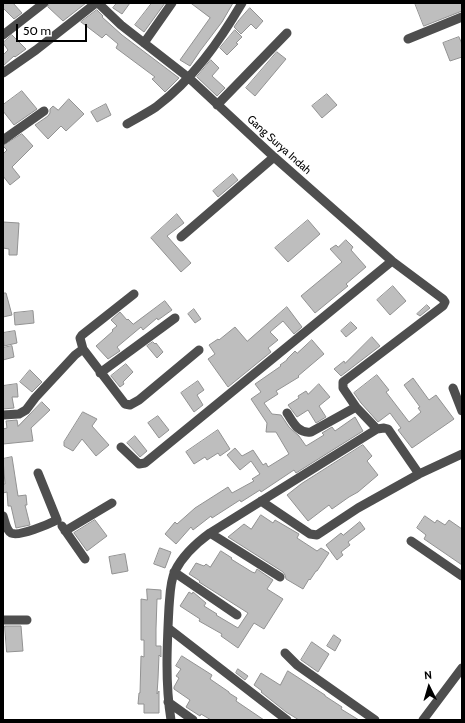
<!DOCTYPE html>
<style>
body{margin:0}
#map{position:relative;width:465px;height:723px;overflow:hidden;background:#fff;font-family:Cabin,sans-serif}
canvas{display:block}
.frame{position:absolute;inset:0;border:4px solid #000;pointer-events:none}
.north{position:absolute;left:409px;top:667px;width:40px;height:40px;-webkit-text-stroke:3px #fff;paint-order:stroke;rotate:355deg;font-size:11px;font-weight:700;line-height:16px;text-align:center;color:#000}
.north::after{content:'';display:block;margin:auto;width:14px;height:18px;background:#000;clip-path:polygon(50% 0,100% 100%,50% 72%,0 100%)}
.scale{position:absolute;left:16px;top:24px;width:71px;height:18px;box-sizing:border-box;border:2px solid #000;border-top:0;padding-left:5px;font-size:12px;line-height:14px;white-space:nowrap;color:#000;-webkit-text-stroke:3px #fff;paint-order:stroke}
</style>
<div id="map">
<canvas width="465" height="723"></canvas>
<div class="frame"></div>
<div class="north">N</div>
<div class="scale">50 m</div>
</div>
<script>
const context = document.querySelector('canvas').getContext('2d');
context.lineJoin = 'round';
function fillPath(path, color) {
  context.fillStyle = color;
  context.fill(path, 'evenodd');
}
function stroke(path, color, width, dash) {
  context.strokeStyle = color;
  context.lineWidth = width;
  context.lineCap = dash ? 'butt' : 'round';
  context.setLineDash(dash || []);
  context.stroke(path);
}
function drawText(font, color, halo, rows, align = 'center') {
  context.font = font + ' Cabin,sans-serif';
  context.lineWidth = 3;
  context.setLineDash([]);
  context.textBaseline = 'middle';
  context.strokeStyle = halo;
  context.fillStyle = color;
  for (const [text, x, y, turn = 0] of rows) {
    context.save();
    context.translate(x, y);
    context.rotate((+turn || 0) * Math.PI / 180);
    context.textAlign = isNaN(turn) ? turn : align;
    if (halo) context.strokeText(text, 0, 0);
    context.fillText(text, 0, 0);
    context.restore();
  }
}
const building = new Path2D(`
 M3,3H13L22,13L14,19L3,8Z
 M50,3H86L63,21L48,7Z
 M117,3H130L122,14L113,8Z
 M152,3H165L144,32L135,25Z
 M191,3H233L222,22L200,51L190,66L180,60L210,18Z
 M415,3H462V11L424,26Z
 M250,8L263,21L256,29L251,24L241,34L234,27L239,20Z
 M97,10L103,16L102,17L122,35L179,78L165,92L152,79L155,77L116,48L118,44L106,34L102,38L81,22Z
 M235,30L242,37L236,43L238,44L227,55L220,48Z
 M12,35L26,49L15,57L14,56L3,66V55L8,50L3,43Z
 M459,37L462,44V57L450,61L443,43Z
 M277,52L286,59L255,96L246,88Z
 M211,60L219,68L212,76L225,88L217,96L197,77Z
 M22,91L37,109L14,125L3,111V105Z
 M327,94L337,105L322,118L312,106Z
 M69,99L84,114L66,131L61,126L48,139L35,125L48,116L50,113V109L53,106L58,110Z
 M106,104L111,115L97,122L91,112Z
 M22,134L33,146L12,167L20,177L10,185L3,176V154L7,150L3,146Z
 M233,174L238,180L218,197L213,191Z
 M177,214L184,223L167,236L191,263L181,272L151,238Z
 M308,220L320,234L288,262L275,248Z
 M3,222L19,223L17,255H9V249L3,248Z
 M346,240L353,247L351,250L366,267L346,284L348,286L315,313L301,296L342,262L330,249L336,245L338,247Z
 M393,286L406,301L390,315L377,300Z
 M3,293H6L12,315L3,317Z
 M165,301L172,310L158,320L157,318L143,330L141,327L117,347L120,351L108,359L96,346L113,331L112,330L117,326L111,320L120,312L127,320L128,319L133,324Z
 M427,305L430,308L420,316L417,314Z
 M287,307L302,327L294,334L283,321L270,332L278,340L268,348L271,352L228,387L208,359L215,354L209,345L218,339L219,340L235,327L247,341Z
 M194,309L201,319L195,323L188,314Z
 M33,311L34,323L15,325L14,313Z
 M351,322L357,328L346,337L341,331Z
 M15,331L17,343L4,346L3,333Z
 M372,337L380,346L341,376L334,369L344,361L345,363Z
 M312,340L324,354L298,376L299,377L276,391L278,394L264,403L272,414L281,415L289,427L299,436L306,446L324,435L322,433L332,427L335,431L355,417L363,431L296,473L294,470L261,492L260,490L241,502L240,500L212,518L211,516L193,530L191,527L176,544L165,534L175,522L177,524L195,508L228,487L232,493L254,481L252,479L260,474L251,461L240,470L227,455L235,448L242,456L253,450L263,465L266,463L268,467L289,454L276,432H266L267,423L251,399L261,392L255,384L281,366L280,365L287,360V359L295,351L297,353Z
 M153,342L155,344L156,343L163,352L157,358L147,346Z
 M12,346L14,357L3,360V348Z
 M126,364L133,372L123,382L124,384L120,387L111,376Z
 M30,370L42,382L32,392L20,382Z
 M377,375L389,390L386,392L409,422L421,412L418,408L420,407L404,385L413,378L429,400L436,395L454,419L412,448L398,430L401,428L390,413L378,422L361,403L354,393Z
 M198,381L204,390L197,395L203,405L194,412L181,393Z
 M17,384L18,397H12L14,408L3,409V386Z
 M319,384L330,397L319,406L326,417L316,423L308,410L297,417L288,405L299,398L298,396L306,391L308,394Z
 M42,402L50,410L31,428L33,441L3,444V429L7,428L6,421L17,420L18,426Z
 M83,412L97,419L92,426L109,445L96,456L82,439L73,451L64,446V442Z
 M158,416L169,430L159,438L148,423Z
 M218,430L230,449L220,456L218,453L207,460L205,457L194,464L186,452Z
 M135,436L147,451L140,457L127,443Z
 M363,445L372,456L367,461L378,475L358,492L349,497L332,509L329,505L308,521L287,495L301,484Z
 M12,457L18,496L26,495L27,505H25L30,525L16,528L11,506H8L7,492L3,493V484H5L3,459Z
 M261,515L273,523L275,520L299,534L297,538L317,551L321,548L329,553L317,571H316L310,580L309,579L303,589L286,579L285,575L283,572L228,537L244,524L251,529Z
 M425,516L435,523L437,520L445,525L449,520L462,529V565L424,539L426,535L417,528Z
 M95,520L107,536L87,551L74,533Z
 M360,522L365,529L348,542L350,545L341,552L343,555L337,560L326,545L341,533L343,535Z
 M160,548L171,552L165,568L154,564Z
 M221,551L232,558L231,559L252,572L255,573L257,569L273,580L267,589L283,599L264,629L254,623L238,648L221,636L222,634L199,621L200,619L180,606L189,592L192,594L193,592L206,603L204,606L217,614L216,615L238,628L248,613L199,582L200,581L189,574L196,563L204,566L206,564L210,567Z
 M125,554L128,571L112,574L109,557Z
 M147,589L161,590V599H157L156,629V646H161V657L159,655L158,679L157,694L159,691V713H144V704H138L139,693H140L141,656L144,657V640H141V599L147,600Z
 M5,626H21L23,651L7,652Z
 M334,635L341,640L335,651L327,646Z
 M312,642L329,654L318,672L301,660Z
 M182,656L212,675L210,679L229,692V693L237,698L236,701L264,720H211L201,714L200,716L186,707L190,700L174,689V687L179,678L176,676L181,669L176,666Z
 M238,669L248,676L245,680L236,673Z
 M288,671L325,695V696L342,707L341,709L359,720H299L286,712L261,692L262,691L254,685L261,673L280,685Z`);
const minor = new Path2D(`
 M98,3L121,25L189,78L274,157L392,261L443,299L445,302L443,306L343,382V388L356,407
 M3,35L44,3
 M408,39L462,17
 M144,43L172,3
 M3,73L36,50L96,3
 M217,105L287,33
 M127,124C137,118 147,113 156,107C193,79 219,42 242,3
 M3,140L44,111
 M181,237L274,157
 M83,349L125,404L130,405L139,400L199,350
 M100,373L175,318
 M453,388L462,411
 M3,415L19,414L26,410L35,398L75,355L83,349L80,338L82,335L134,294
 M377,429L384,428L388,429L419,474
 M121,447L139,464L145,463L392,261
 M261,501L310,534L317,535L358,508L419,474L462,454
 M3,516C5,521 6,530 11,533C19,537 49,524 57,520L38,473
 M62,526L85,559
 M65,531L112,503
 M210,533L280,577
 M411,541L462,576
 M174,572L237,615
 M3,620H27
 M168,628L287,720
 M285,653L297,665L375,720
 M168,702L193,720
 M171,720C165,683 167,645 169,607C170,596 170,581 175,571C183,555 195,544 210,533L377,429L356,407L311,432C298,434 293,422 287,413
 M423,720L462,668`);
const streetNames = [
 ["Gang Surya Indah",279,145,42]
];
fillPath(building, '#bebebe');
stroke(building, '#929292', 1);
stroke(minor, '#4e4e4e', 9);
drawText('11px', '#000', '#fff', streetNames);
</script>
